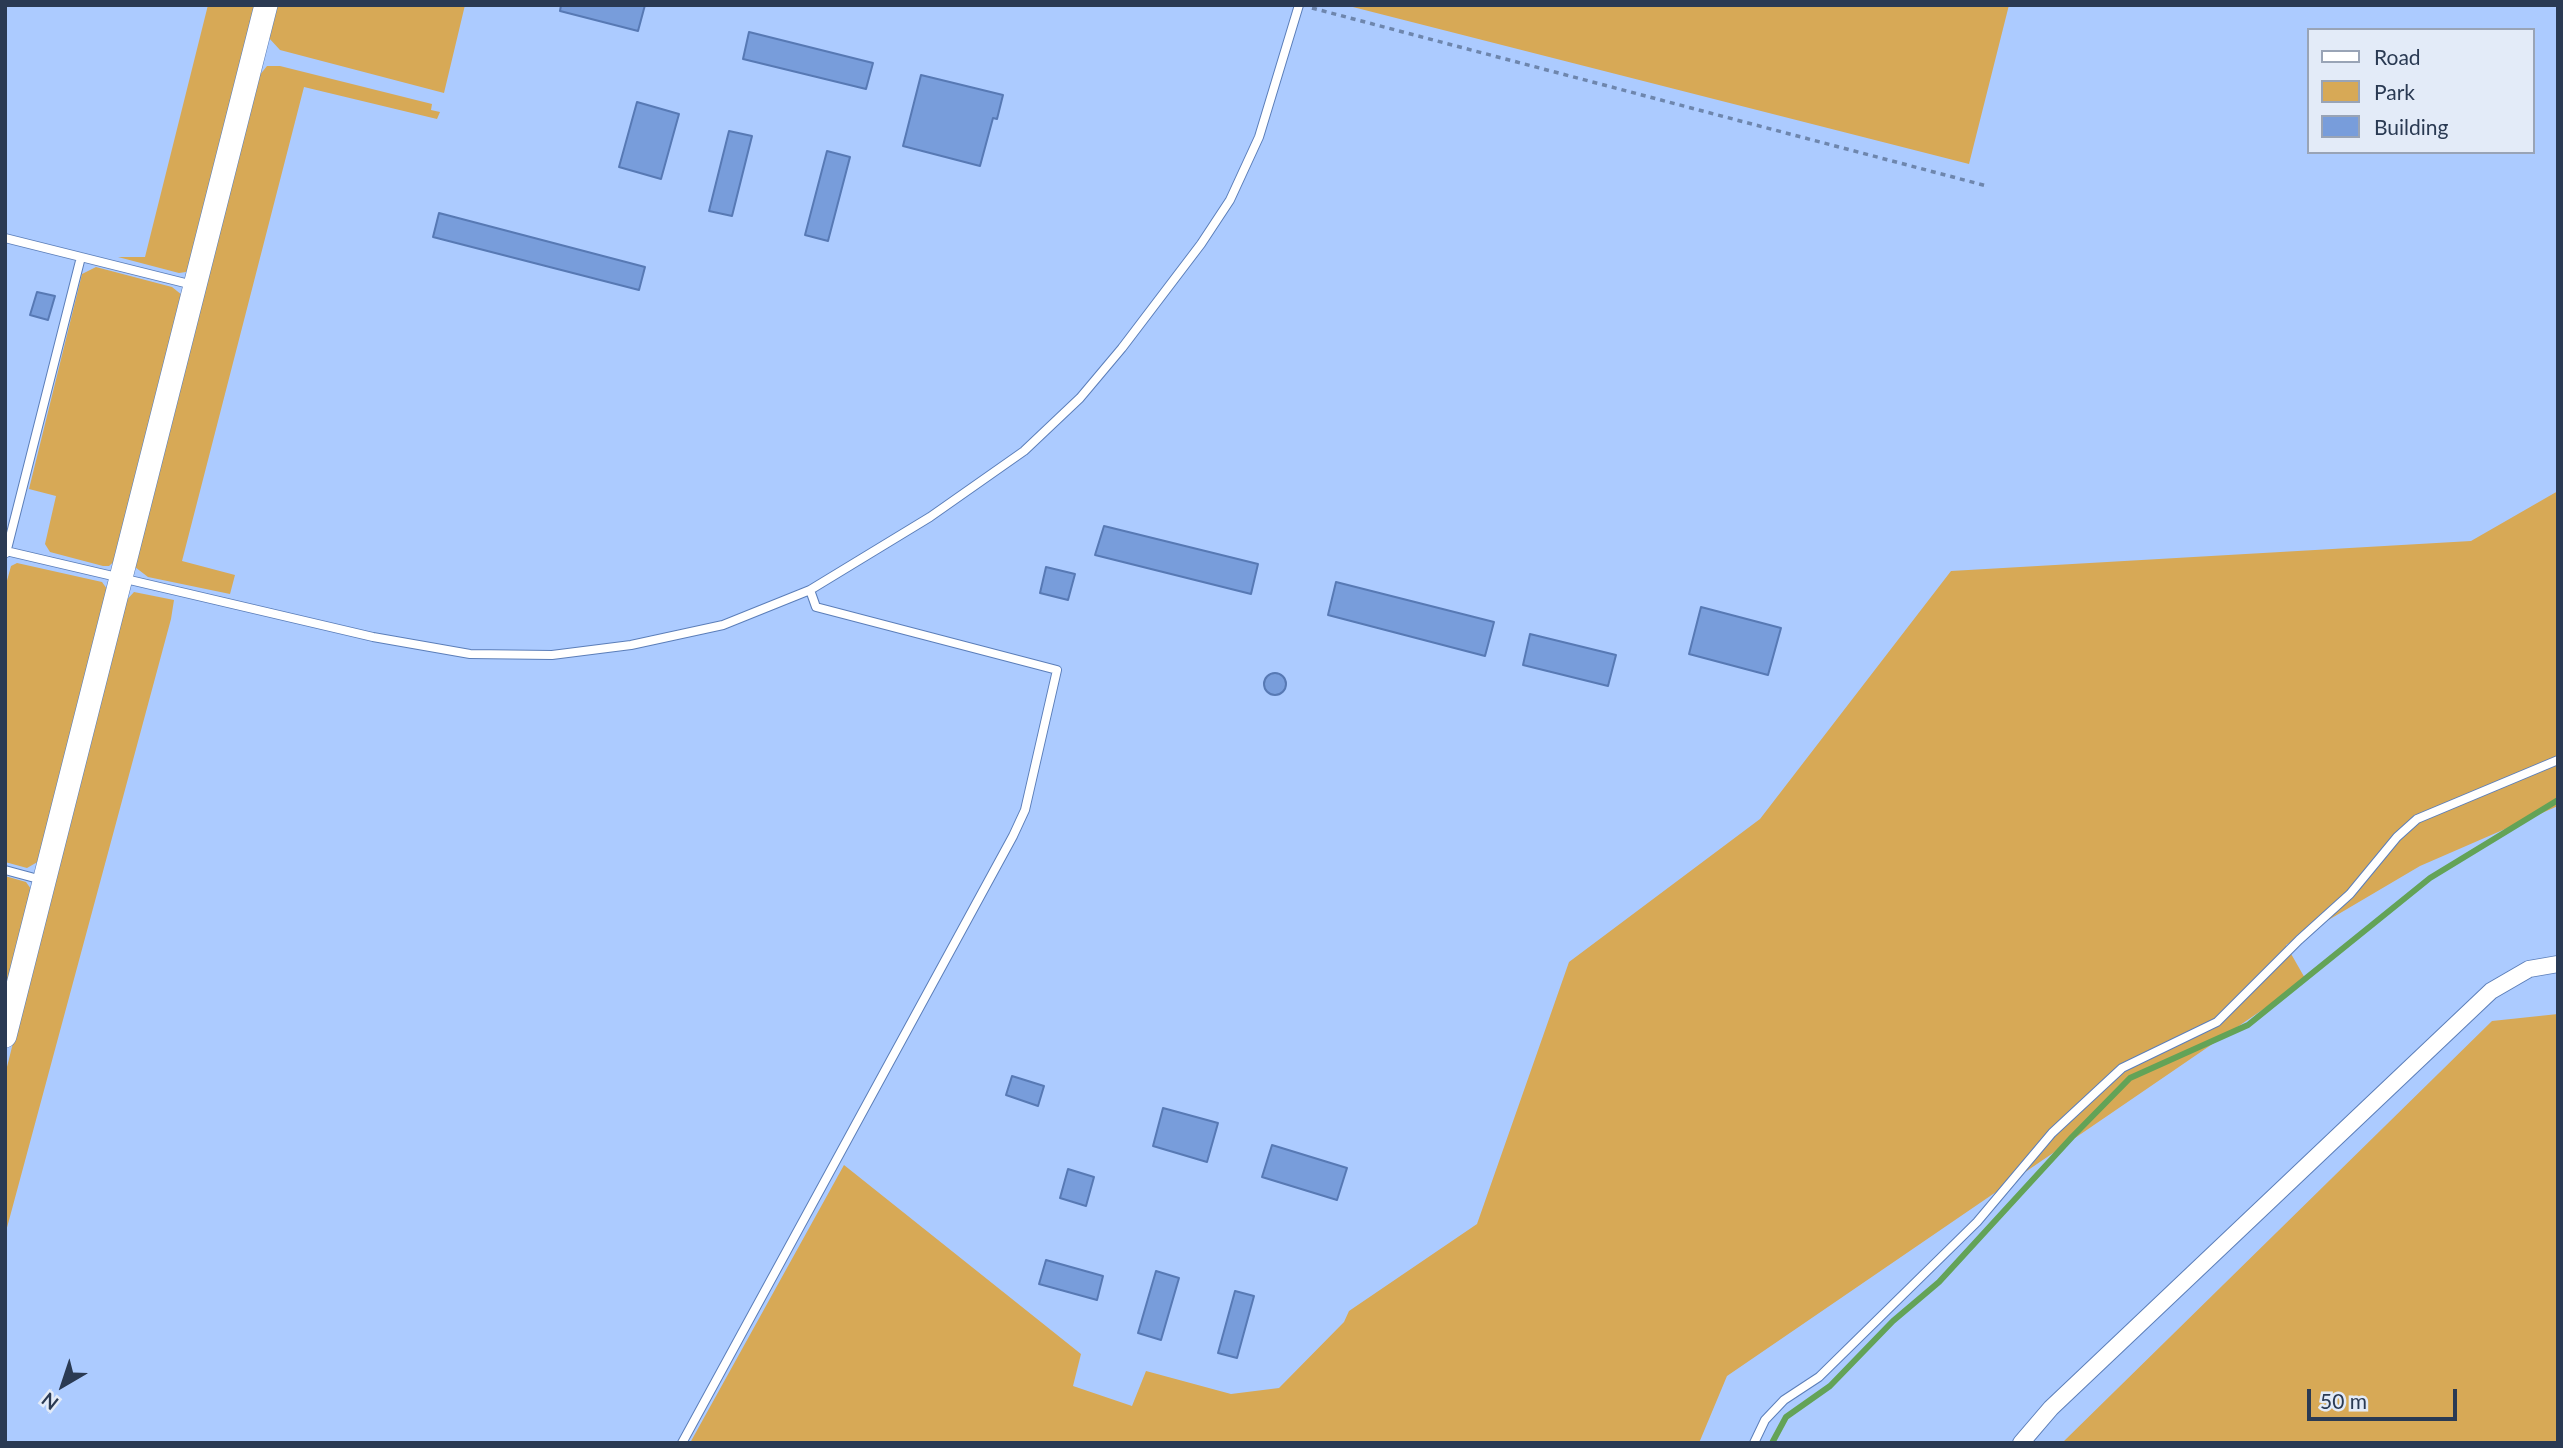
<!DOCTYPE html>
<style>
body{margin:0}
#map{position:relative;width:2563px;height:1448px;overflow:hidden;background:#accbff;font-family:Lato,sans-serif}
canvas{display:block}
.frame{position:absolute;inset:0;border:7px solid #2a3a53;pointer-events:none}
.legend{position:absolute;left:2307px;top:28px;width:228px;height:126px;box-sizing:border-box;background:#e3ebf8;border:2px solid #99a4b6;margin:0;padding:9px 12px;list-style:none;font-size:21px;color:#2a3a53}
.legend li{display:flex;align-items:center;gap:14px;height:35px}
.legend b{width:35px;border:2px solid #99a4b6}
.north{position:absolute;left:28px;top:1350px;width:70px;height:70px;-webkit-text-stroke:5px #e3ebf8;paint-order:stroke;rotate:219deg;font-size:19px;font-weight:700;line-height:28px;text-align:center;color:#2a3a53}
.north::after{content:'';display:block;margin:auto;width:24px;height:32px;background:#2a3a53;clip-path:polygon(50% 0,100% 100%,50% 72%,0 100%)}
.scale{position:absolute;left:2307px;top:1389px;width:150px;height:32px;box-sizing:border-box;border:4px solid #2a3a53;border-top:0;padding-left:9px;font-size:21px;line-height:24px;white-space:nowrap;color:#2a3a53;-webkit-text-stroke:5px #e3ebf8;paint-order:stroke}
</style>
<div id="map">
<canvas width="2563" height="1448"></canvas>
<div class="frame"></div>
<ul class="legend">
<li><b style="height:9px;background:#fff"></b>Road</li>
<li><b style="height:19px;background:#d7a956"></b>Park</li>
<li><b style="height:19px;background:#789ddb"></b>Building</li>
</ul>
<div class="north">N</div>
<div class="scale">50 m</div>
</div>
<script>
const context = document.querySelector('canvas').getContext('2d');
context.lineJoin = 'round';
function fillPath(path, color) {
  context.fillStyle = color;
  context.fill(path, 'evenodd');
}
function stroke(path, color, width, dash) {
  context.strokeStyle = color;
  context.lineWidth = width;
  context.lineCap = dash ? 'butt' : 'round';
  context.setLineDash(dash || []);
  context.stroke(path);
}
const green = new Path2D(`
 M208,5H257L192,265L186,272L179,273L118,257H145Z
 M276,5H465L444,93L280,50L269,38Z
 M1345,5H2009L1969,164Z
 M267,66H280L432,104L431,110L440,112L437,119L304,87L182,561L235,575L230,594L148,577L135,567L259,76Z
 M96,267L172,287L182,295L118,558L109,566H103L50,552L45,544L56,496L29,489L82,274Z
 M2558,491V806L2420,866L2286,945L2306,980L1727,1376L1699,1443H690L844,1165L1081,1354L1073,1386L1132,1406L1146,1371L1231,1394L1279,1388L1344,1322L1349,1311L1477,1224L1569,962L1760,819L1951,571L2471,541Z
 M17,563L102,582L107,589L41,860L27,868L5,862V588L11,566Z
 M134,592L174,600L171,619L5,1235V1075L122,605Z
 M5,876L26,882L31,889L5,1003Z
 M2558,1014V1443H2062L2492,1021Z`);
const stream = new Path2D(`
 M1772,1443L1786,1417L1830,1386L1893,1321L1939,1282L2072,1137L2130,1078L2248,1025L2430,878L2558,800`);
const building = new Path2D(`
 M561,5H645L638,31L560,11Z
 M749,32L873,63L866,89L743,59Z
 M921,75L1003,95L997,119L993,118L980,166L903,146Z
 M637,102L679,114L661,179L619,167Z
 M729,131L752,136L732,216L709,211Z
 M827,151L850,157L828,241L805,235Z
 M439,213L645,267L639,290L433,237Z
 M37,292L55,296L48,320L30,315Z
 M1104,526L1258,564L1251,594L1095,555Z
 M1046,567L1075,574L1068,600L1040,593Z
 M1336,582L1494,622L1485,656L1328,615Z
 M1701,607L1781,628L1768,675L1689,654Z
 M1530,634L1616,655L1608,686L1523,665Z
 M1264 684a11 11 0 1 1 22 0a11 11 0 1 1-22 0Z
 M1012,1076L1044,1086L1038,1106L1006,1095Z
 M1163,1108L1218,1123L1207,1162L1153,1146Z
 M1272,1145L1347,1168L1337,1200L1262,1177Z
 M1068,1169L1094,1177L1086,1206L1060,1198Z
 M1046,1260L1103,1276L1097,1300L1039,1284Z
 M1156,1271L1179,1278L1161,1340L1138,1333Z
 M1235,1291L1254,1296L1237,1358L1218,1353Z`);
const path = new Path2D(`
 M1312,8L1987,186`);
const lane = new Path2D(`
 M5,238L193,285
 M6,551L373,637L470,654L552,655L631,645L723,625L810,590L930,517L1024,451L1080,398L1122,348L1201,244L1230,200L1259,137L1299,5
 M6,553L81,257
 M5,870L42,880
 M682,1443L1013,836L1025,810L1057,670L816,607L810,590
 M1754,1443L1765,1420L1784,1400L1819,1377L1977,1222L2052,1133L2122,1068L2217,1022L2299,940L2350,894L2397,837L2417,819L2558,760`);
const street = new Path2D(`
 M2021,1443L2051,1408L2491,991L2529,969L2558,964`);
const secondary = new Path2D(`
 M5,1036L266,5`);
fillPath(green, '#d7a956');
stroke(stream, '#63a357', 6);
fillPath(building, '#789ddb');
stroke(building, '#5779b4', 2);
stroke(lane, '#5b7eb9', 10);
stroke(street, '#5b7eb9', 18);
stroke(secondary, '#5b7eb9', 24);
stroke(path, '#6e86ad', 3.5, [5, 5]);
stroke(lane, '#fff', 8);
stroke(street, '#fff', 16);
stroke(secondary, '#fff', 23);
</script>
